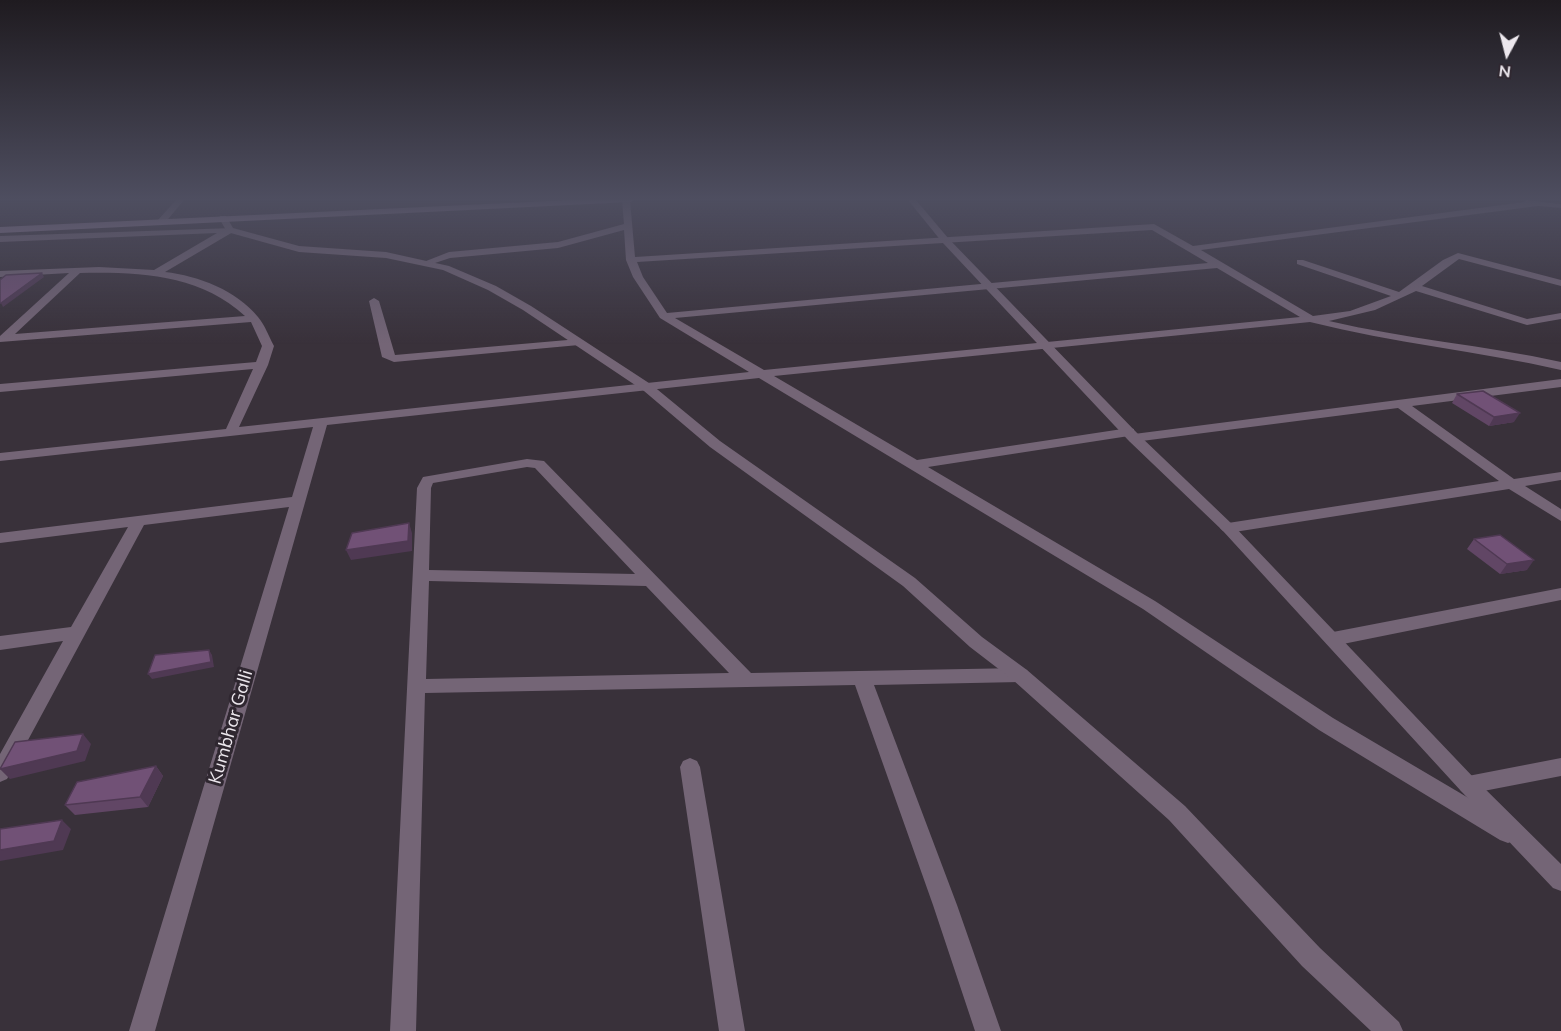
<!DOCTYPE html>
<style>
body{margin:0}
#map{position:relative;width:1561px;height:1031px;overflow:hidden;background:#39313a;font-family:Mulish,sans-serif}
canvas{display:block}
.north{position:absolute;left:1477px;top:24px;width:60px;height:60px;-webkit-text-stroke:4px #2f2730;paint-order:stroke;rotate:187deg;font-size:16px;font-weight:700;line-height:24px;text-align:center;color:#ece7ed}
.north::after{content:'';display:block;margin:auto;width:21px;height:27px;background:#ece7ed;clip-path:polygon(50% 0,100% 100%,50% 72%,0 100%)}
</style>
<div id="map">
<canvas width="1561" height="1031"></canvas>
<div class="north">N</div>
</div>
<script>
const context = document.querySelector('canvas').getContext('2d');
context.lineJoin = 'round';
function fillPath(path, color) {
  context.fillStyle = color;
  context.fill(path, 'evenodd');
}
function stroke(path, color, width, dash) {
  context.strokeStyle = color;
  context.lineWidth = width;
  context.lineCap = dash ? 'butt' : 'round';
  context.setLineDash(dash || []);
  context.stroke(path);
}
function drawText(font, color, halo, rows, align = 'center') {
  context.font = font + ' Mulish,sans-serif';
  context.lineWidth = 6;
  context.setLineDash([]);
  context.textBaseline = 'middle';
  context.strokeStyle = halo;
  context.fillStyle = color;
  for (const [text, x, y, turn = 0] of rows) {
    context.save();
    context.translate(x, y);
    context.rotate((+turn || 0) * Math.PI / 180);
    context.textAlign = isNaN(turn) ? turn : align;
    if (halo) context.strokeText(text, 0, 0);
    context.fillText(text, 0, 0);
    context.restore();
  }
}
const minor = new Path2D(`
 M176,200H184L164,224H158V220Z
 M622,200H630L635,257L1154,224L1193,246L1524,202L1526,200L1561,204V208L1538,206L1201,250L1313,316L1350,311L1391,296L1297,264V260H1303L1399,292L1443,260L1458,253L1561,280V286L1459,259L1422,286L1527,319L1561,313V319L1527,325L1416,291L1375,310L1329,321C1405,339 1484,345 1561,362V370C1478,351 1393,343 1310,322L774,376L917,460L1129,428L1134,429V434L1561,379V387L1412,406L1514,479L1561,472V480L1525,486L1561,509V521L1509,489L1228,533L1223,531L1220,528L1228,523L1499,481L1398,408L1134,442L1129,441V436L928,467L1155,601L1333,718L1516,826L1519,833L1516,840L1508,843L1500,840L1319,730L1143,609L759,378L327,425L155,1031H129L289,507L144,525L7,779L0,782V754L63,641L0,650V636L71,627L128,527L0,543V533L292,497L313,427L0,461V453L226,429L253,369L0,392V384L256,362L262,346L251,322L0,342V336L69,273L0,277V271L99,267L154,270L217,233L0,242V236L233,228V232L165,272C199,276 236,290 258,317C265,325 269,337 274,346L268,365L239,427L749,372L660,318L633,277L626,260L624,230L558,248L450,258L426,266L421,263L449,252L558,242L624,224ZM1152,230L1208,263L667,313L643,277L637,262ZM1217,268L1300,317L764,370L675,318ZM80,273C140,272 199,274 245,316L15,334Z
 M374,298L379,301L395,355L579,339L585,342L579,345L394,362L382,357L369,301Z
 M527,459L544,461L751,673L1020,668L1027,670L1029,675L1027,680L1020,682L874,685L957,905L1001,1031H975L933,905L855,685L425,693L416,1031H390L417,488L423,477ZM527,467L535,468L635,574L429,570L431,488L433,483ZM429,581L646,586L729,673L426,679Z
 M1561,588V600L1333,646L1327,644L1324,639L1327,634L1333,632Z
 M690,758L697,761L700,767L745,1031H719L680,767L683,761Z
 M1561,758V776L1468,794L1461,791L1458,785L1461,779L1468,776Z`);
const tertiary = new Path2D(`
 M908,200H916L948,238L1139,435L1233,525L1475,779L1561,864V891L1553,888L1461,791L1223,531L1129,441L942,242Z
 M220,216H226L233,228L299,246L386,252L449,266L496,286L531,306L652,385L720,441L915,578L982,637L1027,670L1185,806L1320,948L1399,1022L1403,1031H1371L1302,966L1169,820L1013,680L970,647L903,586L710,447L644,391L523,310L488,290L443,270L386,258L299,252L227,232L219,218Z`);
const secondary = new Path2D(`
 M570,200H635L631,202L0,233V227Z`);
const wall = new Path2D(`
 M1457,394L1514,422L1489,426L1452,403Z
 M1474,539L1527,570L1500,574L1467,549Z
 M156,766L163,776L148,807L75,815L65,805Z`);
const shadedWall = new Path2D(`
 M42,273L44,277L3,307L1,303Z
 M1520,413L1514,422L1489,426L1494,417Z
 M409,523L412,533V551L351,560L346,550Z
 M1534,560L1527,570L1500,574L1507,564Z
 M209,650L212,655L214,667L152,679L148,674Z
 M83,734L91,744L85,761L10,779L0,769Z
 M156,766L163,776L148,807L140,797Z
 M62,820L71,829L63,850L0,861V850Z`);
const building = new Path2D(`
 M42,273L1,303H0V280L6,275Z
 M1483,391L1520,413L1494,417L1457,394Z
 M409,523L408,541L346,550L352,533Z
 M1500,535L1534,560L1507,564L1474,539Z
 M209,650L211,662L148,674L155,655Z
 M83,734L77,751L0,769L15,742Z
 M156,766L140,797L65,805L77,782Z
 M62,820L54,841L0,850V829Z`);
const nearStreetnames = [
 ["Kumbhar Galli",231,727,-74]
];
fillPath(minor, '#746576');
fillPath(tertiary, '#746576');
fillPath(secondary, '#97809b');
fillPath(wall, '#614665');
fillPath(shadedWall, '#4f3953');
fillPath(building, '#715176');
stroke(building, '#4f3953', 1.5);
const sky = context.createLinearGradient(0, 0, 0, 344);
sky.addColorStop(0, '#1f1b20');
sky.addColorStop(0.58, '#4e4e60');
sky.addColorStop(1, '#4e4e6000');
context.fillStyle = sky;
context.fillRect(0, 0, 1561, 344);
drawText('18px', '#ece7ed', '#2f2730', nearStreetnames);
</script>
